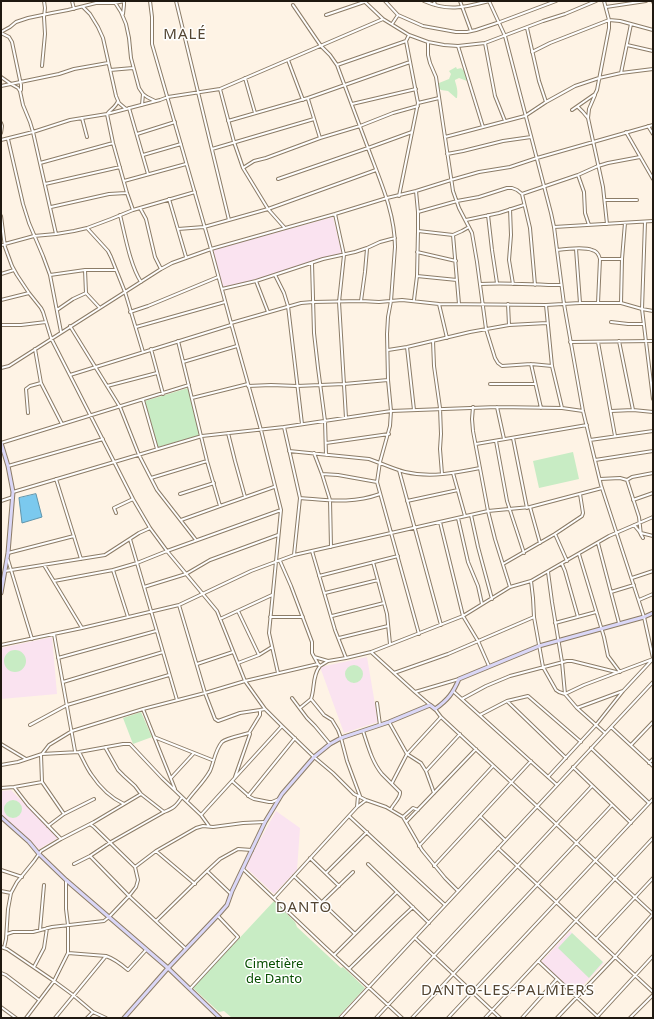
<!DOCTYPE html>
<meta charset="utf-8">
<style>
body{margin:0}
#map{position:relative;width:654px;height:1019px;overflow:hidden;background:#fef3e5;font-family:"Noto Sans",sans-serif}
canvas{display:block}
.frame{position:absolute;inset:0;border:2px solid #1f1810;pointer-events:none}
</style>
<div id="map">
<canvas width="654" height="1019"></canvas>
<div class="frame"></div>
</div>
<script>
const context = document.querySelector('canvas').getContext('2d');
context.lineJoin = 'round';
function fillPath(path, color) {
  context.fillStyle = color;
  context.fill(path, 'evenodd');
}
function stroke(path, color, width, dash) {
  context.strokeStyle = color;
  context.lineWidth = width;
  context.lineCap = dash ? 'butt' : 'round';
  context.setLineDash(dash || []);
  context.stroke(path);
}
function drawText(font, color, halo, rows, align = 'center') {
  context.font = font + ' "Noto Sans",sans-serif';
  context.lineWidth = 3;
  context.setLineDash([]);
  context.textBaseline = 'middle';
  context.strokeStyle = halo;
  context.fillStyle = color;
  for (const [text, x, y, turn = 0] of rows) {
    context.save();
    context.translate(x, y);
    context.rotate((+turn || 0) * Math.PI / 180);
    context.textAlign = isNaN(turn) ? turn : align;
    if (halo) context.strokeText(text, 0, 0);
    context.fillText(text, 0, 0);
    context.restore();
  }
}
const education = new Path2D(`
 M333,217L342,254L223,289L213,250Z
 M52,637L57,694L1,699V648Z
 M367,657L378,722L344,733L320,667Z
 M11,790L58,838L39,849L1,815V791Z
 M276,811L300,828L297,870L274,894L245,867Z
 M570,931L604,963L575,994L541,962Z`);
const green = new Path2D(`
 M456,67L457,69L461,68L465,72L467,81L459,78L455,80V81C457,87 458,91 457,98H456L448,91L441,90L439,88V83L449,79L451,74L449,71Z
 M188,388L200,435L158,447L145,401Z
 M573,452L579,479L539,488L533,461Z
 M4 661a11 11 0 1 1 22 0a11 11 0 1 1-22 0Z
 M345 674a9 9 0 1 1 18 0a9 9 0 1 1-18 0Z
 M141,712L152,737L133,744L123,718Z
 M4 809a9 9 0 1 1 18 0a9 9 0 1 1-18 0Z
 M274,901L295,922L297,927L341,968L343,967L365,988L337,1018H232L224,1011L219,1012L193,988Z
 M572,933L603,962L589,978L558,948Z`);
const water = new Path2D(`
 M36,494L42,517L22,523L19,498Z`);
const street = new Path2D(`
 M72,1L74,9
 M114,1L121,12L126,24L129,38L131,58L139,88L143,94L147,97L155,101
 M150,1L152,17V44L211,249L231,323L261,430L281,510L269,633L278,673
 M176,1L229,220
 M364,1L383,19L409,35L428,42L444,45L458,46L485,43L543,21L565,14L596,1
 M385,1L398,15L423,26L456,32H467L476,30L500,22L556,1
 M424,1C449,12 465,7 489,1
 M434,1L435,5
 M460,1L471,31
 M489,1L505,36L551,213L554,227L564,304L583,411L601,485L644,617L653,658
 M653,1V2
 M293,5L321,46L330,55L337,65C348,95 360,126 371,156C382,185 395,215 395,247L391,301L388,317L387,334L388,380L391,411L390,426L380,462L377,482L419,634
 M83,7L90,14L98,27L103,38L116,96L119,103L126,109
 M606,7L646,1
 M123,14L124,5V1
 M326,15L364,2
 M392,24L398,15
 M527,28L539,81L546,102
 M1,32L10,27L16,22L28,18L52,13L68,10L96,3H115L124,1
 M1,33L9,37L12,42L21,85V90
 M428,42V55L430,63L436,77L453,191L459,208L472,233L477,262L486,329L495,358L498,363L502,366L531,364L552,366
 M485,43L495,96L505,121
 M627,45L653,51
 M458,46L483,127
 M532,52L550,43L609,20L620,21L653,30
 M288,60L303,100
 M337,65L406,41
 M42,66L45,34L44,17L45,8L44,1
 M110,70L133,68
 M621,73L631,24
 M1,77L11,84L18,88L20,91L23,105L30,122L33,132L56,234L74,231L87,228L111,219L133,210L195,192
 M245,78L255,113
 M1,86L59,74L74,69L108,63
 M220,89L234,142L243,168L268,209L284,227
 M308,99L320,138
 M118,101C116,107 111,109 107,114L113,143L127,193L133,210
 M418,103L439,98
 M352,104L416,89
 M142,105L143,94
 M578,107L583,112L588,118L603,187L607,224
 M129,108L148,174
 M572,110L595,94L597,90L609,28V20L604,1
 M82,118L87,137
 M588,118L589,109L595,95
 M228,121L308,98L410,62
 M1,123L2,126L1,133
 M648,126L653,134
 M626,132L653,179
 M137,134L175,122
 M445,137L525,116L546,102L575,86L599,78L621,73L653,69
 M8,139L23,204L29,223L43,256L50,275L61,332
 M1,140L33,132L70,120L107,114L160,100L168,97L220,89L383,19
 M212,149L314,119
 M447,154L463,151L503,141L531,137
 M143,155L181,144
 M40,163L113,143
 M243,168L254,161L266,158L320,138L360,126L393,113L418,106
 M578,175L584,192L585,213L589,225
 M278,179L368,148L412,132
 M124,181L186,164
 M45,184L120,167
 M522,194L578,175L598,166L608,163L640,157
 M399,196L418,103L406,41L409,35
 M169,199L186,257
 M605,200H637
 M51,207L109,194L126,193
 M140,208L146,219L155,257L161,269
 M510,209L511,235L509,260L513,284
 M418,212L457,201L479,197L507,188H512L517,190L522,194L530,228L535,285
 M335,214L344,255L339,302L346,418
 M120,215C125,235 130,265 141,282
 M488,215L492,250L497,283
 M1,216L5,247L12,266L17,275L29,293L41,308L43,312L51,338L133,499L150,528L167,551L217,611L245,681L265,709L282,726L314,757L333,773L354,794L366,800L386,807L403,817L422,850L445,878L458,891
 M466,220L499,213L524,205
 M645,222L642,309L653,399
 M554,227L653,221
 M87,228L108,251L111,257L125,292L143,352
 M178,229L204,227L268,209L376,170
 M418,231L453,235L462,231L469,227
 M453,235L459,304
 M1,245L34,236L56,234
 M576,249L580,303
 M557,250C565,249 585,247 592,250C597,251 599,255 600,259L598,303
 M417,252L456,261
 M600,259H622
 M312,263L314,333L318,368L325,421L326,455
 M85,270H116
 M1,274L14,270
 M50,275L85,270L86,293
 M275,275L284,293L288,306L302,424
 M417,276L457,280
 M256,281L268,312
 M480,284C507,282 534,285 561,285
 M222,289L256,281L323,259L355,252L367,248L380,242L395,238
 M1,300L29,293
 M414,300L417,276L418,231V212L416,191
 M361,301L365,272L367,249
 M621,303L622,259L625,223
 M439,304L447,338
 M508,304L509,325
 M546,305L552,366L562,408
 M57,310L73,299L86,293L99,307
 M130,312L148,306L218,277
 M611,322L628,324H643
 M231,323L301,303L313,302L361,301L379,302L402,300L439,304L546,305L580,303H621L642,309L653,311
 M1,325H21L46,322
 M70,326L120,407L139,455L157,490L196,540
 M136,327L225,302
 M178,341L207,461L220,506
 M433,341L434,366L440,408L441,434L440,449L442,474
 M619,341L633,410
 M570,342L653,341
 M598,342L615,436
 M407,347L414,410
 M35,349L41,383L62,424
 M151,349L163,394
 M388,350L407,347L470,332L509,325L547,323
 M183,362L237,346
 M531,364L541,408
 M1,368L9,366L161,269L172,263L211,249L335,214L387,198L416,191L451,180L479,172L510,167L537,158L653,125
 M70,375L231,325
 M490,384H535
 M107,386L157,373
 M248,386L271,385L297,386L344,384L388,380
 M192,398L248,384
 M143,400L157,449
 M473,407L472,419L473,431L488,511L495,539L510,587
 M497,407L504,439
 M611,411L633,410L653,412
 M28,413L26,389L30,386L41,383
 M284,427L300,498L294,555
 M228,433L235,461L245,497
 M513,438L527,508
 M590,440L653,431
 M496,441L507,501L524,553
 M1,443L189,385
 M326,443L389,434
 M476,444L587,425
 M289,451L369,459C381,463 393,469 405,472C430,478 455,473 480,468
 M314,453L322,474L330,500L331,547
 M595,460L653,451
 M8,466L103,439
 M399,470L441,625
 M453,473L465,516
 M322,474L338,475L377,482
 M151,478L207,461
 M56,479L81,559
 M600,479L620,478L627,480L632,477L653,473
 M627,480L639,517L641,535
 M13,492L202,436L284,427L391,411L497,407L562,408L583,411
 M180,494L214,483
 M300,498C329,500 352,504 380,494
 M633,500L653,493
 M1,501L13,497
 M407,501L458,490
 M530,507L540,543
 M116,513L114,508L133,499
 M471,515L478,547L492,599
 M458,518L468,562L478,586L482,604
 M181,520L220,506L274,487
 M440,522L463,616L478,641L489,666
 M634,525L639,531L643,538
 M641,533L653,536
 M555,534L567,561
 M130,539L177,700
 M598,543L619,623
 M312,551L335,630L346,658
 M8,553L74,536
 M579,554L604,637L608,656L620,672
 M8,560L32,639
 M280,561L291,586L312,642V653L318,664
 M373,562L387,614L390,644
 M503,564L555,534L582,516L583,513L580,494
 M562,564L565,571L578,617
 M44,565L82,628
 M113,570L128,617
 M5,571L105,555L139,533L150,528
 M548,572L552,602L562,662L565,694L577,708L605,733
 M319,576L398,556
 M632,578L653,571
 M54,581L113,570L137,563L167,551L281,510
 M531,581L533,598L534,617L543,667L556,690L559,692L565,694L584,685L653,659
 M144,587L186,574L210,560L278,535
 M611,592L634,585
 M325,593L378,580
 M639,600L653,594
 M179,605L205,693L215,719L218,721L240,713L260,710
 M238,611L259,655
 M332,616L384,603
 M270,617H303
 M220,619L272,595
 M555,623L596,612
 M54,634L75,751
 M339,638L388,626
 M1,645L82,628L179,605L251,571L294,555L488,511L530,507L602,488
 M371,652L415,692L429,704
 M314,657L328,661
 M58,658L156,631
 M238,663L259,655L272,647
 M197,664L233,652
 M394,673L448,654L534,617
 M63,682L163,652
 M415,692L459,679
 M454,692L557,785
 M292,698L307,718L315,726L330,744
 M311,699L324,715L332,720L338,730L341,738L347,761L360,796
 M462,699L486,686L510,676L567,661H572L616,672
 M508,702L566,758
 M377,703L380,725
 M300,708L311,699C315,688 312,676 320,666
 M577,708L623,691
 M143,709L175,789
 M435,709L441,717L653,914
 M480,715L507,701L528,696L581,742
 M389,722L407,754L421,763L426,771L434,793
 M30,725L67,705L169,675
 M611,727L653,766
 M363,731C368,746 372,762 382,774C388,780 394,786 400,792C401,798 393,804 391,809
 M154,737L212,760
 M1,744L26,759
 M631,745L653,722
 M105,747L118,770L124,776L135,786L141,794L164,812
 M591,748L649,803
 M79,752C83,759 86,767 91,774C99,786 111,798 124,804
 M42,754L49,745L72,731L143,709L205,693L245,681L318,664L320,666L328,661L346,658L371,652L463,616L510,587L531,581L609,536L653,517
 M41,755L42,782L64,814
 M649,763L653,759
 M1,765L18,762L42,754L79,752L123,744H130L162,778L201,815L209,826
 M573,767L631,823
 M426,771L460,734
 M235,777L250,734
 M548,777L596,725L623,691L652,660
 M171,778L194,753
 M232,781L250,797L254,799L269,802H272L279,799
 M392,783L407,754L441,717
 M14,787L28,805L61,839
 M1,788L14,787L42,782
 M248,796L295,738
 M187,801C194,791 204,782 210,771C214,762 215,750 222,742C226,738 243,735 249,733L260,715V710L265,709
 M357,807L358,796
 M201,815L282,726
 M349,816L445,905
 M480,816L505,840
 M403,817L413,808L418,810
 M406,822L476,749
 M48,826L64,814L94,799
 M419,846L493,766
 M498,848L653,992
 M156,851L195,884
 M90,856L129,896L186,949
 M310,858L339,886
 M74,864L90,856L111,842L164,812C174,808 176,806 182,797
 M368,864L429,923
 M434,866L531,761
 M135,867L156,851L196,828L203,826L213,827L243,823L265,822
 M243,869L325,947L402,1018
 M1,870L22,877
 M207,871L220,859L238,849L252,850
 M326,873L367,832
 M294,876L355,934
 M1,891L11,893
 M274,898L357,807L366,800
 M322,902L353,872
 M156,921L207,871L231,894
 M40,930L44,885
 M7,934L13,932H33L52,927L104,921L109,917L129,896L136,887L138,880L135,867L94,827L90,824
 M415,938L500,1018
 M596,939L653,878
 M1,947L7,949L54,981L73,995L93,1012L106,1018
 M4,948L6,939L8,909L11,893L17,882L34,861L41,851L61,839L94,822L141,794
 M68,953L106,956C115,959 121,964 128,970L146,950
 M334,955L397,892
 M538,961L599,1018
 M34,967L44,948L47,928
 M349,969L398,921L413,907
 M1,973L6,975L39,1000
 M190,989L238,937L218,916
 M1,1007L16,1018
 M26,1018L54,981L68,953V925L66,909V880
 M55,1018L106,956
 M87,1018L93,1012
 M340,1018L653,682
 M376,1018L592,786
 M412,1018L612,805
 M448,1018L653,799
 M485,1018L653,838
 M522,1018L557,979
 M557,1018L615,957L653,914
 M596,1018L653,956
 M630,1018L653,995`);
const secondary = new Path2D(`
 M1,443L8,466L13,492L8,553L1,593
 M1,817L29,842L39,854L66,880L168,968L220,1018
 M124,1018L168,968L220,913L227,905L232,891L265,822L282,794L314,757L330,744L341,738L389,722L430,705L435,709C448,700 453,693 459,679L539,646L644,617L653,613`);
const parkNames = [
 ["Cimetière",274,964],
 ["de Danto",274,979]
];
const quarterNames = [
 ["MALÉ",185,35],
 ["DANTO",304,908],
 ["DANTO-LES-PALMIERS",508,991]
];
fillPath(education, '#fae3f0');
fillPath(green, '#c8ecc4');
fillPath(water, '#7bc9ee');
stroke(water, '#5f94ab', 1);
stroke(street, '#8c7c67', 4);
stroke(secondary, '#8c7c67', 5);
stroke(street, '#fff', 2);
stroke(secondary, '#dad7f7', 3);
drawText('13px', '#074e01', '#fff', parkNames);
context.letterSpacing = '1px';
drawText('15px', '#544633', '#fff', quarterNames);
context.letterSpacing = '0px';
</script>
